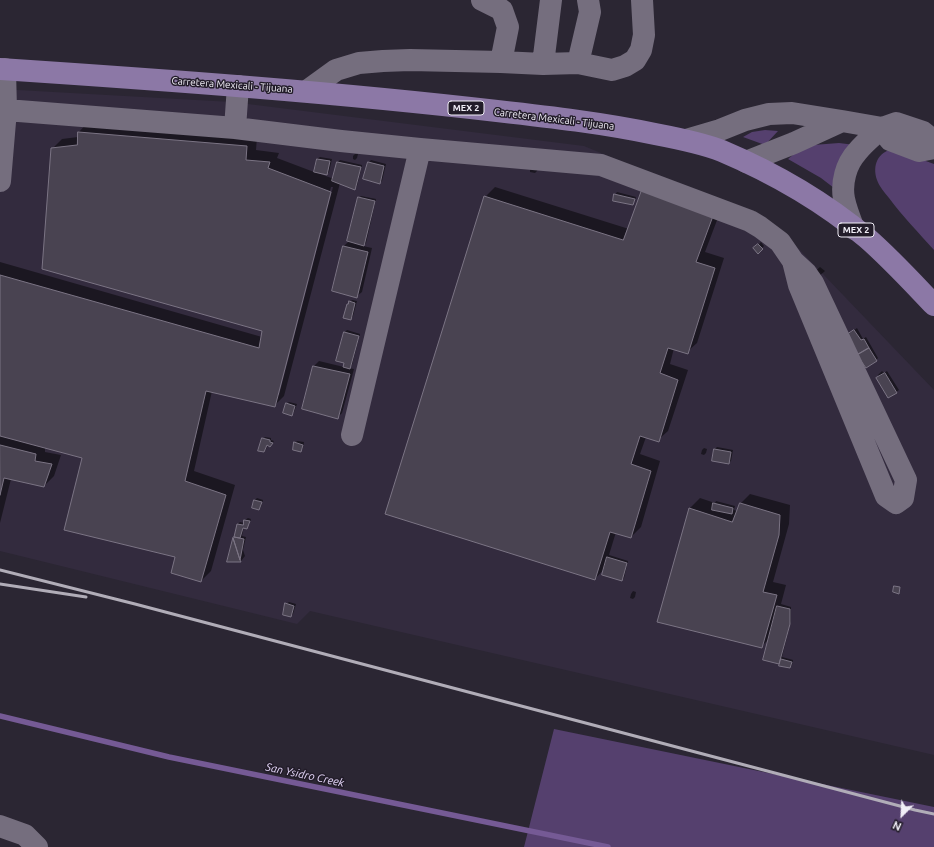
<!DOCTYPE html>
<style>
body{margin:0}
#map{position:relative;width:934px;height:847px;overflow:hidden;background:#2b2633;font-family:Ubuntu,sans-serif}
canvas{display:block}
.north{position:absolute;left:882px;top:795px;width:40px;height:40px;-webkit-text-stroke:3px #221c29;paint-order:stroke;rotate:204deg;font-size:11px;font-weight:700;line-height:16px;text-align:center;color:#f1eef7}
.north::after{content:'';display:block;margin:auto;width:14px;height:18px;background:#f1eef7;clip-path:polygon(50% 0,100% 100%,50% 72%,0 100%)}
</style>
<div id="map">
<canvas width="934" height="847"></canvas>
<div class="north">N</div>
</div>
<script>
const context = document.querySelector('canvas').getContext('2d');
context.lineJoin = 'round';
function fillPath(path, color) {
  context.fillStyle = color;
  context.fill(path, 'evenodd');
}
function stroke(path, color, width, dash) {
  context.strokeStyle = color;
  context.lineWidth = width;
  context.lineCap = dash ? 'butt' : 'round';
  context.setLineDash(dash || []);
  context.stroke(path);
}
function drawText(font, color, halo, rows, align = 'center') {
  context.font = font + ' Ubuntu,sans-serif';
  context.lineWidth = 3;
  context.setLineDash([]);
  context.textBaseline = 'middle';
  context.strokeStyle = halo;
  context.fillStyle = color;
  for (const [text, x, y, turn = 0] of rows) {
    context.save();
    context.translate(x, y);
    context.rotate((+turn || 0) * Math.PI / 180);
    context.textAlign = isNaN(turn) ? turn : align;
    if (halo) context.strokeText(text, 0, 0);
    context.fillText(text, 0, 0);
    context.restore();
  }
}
const built = new Path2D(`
 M0,89L232,102L584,146L777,226L934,390V755L310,611L297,624L0,551Z`);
const green = new Path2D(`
 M765,130L778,131L765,145L743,137L752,132Z
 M839,143L855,145L834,188L821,178L788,159L794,154L813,145Z
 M893,149L934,164V250C919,233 903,217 889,198C885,193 879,186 877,180C872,165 878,152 893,149Z
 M554,729L934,807V847H524Z`);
const shadow = new Path2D(`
 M88,122L257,137L256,150L279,153L277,158L314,172L317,159L320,157L332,159L329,172L327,174L315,171V172L334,179L338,162L340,160L362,165L357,186L355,188L340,183L284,396L274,406L212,391L194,471L235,485L211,571L201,581L176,556L84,457L45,447V452L61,455L54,476L44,486L11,479L0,523V262L262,337L263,330L52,149L62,139L78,137L79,132ZM331,187H333L279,395H277Z
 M355,154H358L357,158L355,160L353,159V156Z
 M371,160L386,164L382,181L379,183L369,162Z
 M532,168H538L537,171L535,173L530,172V170Z
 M495,187L629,229L722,207L705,252L724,258L697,343L687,352L674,348L670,364L688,370L668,431L658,440L646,437L640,454L660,461L641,527L631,537L616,532L609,555L628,561L624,578L622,580L605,568L595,579L485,197Z
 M617,192L636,197L634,202L632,204L615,195Z
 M361,196L376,199L366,243L363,246L372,248L362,292L357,296L343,247L349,241L359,198Z
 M761,242L764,246L758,252L755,248Z
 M820,267L825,271L817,278L812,274Z
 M352,300L357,301L353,316L351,319L350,302Z
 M857,328L863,339L866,337L878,358L876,360L849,334Z
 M347,330L360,334L352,365L349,368L354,369L342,413L337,418L303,409L314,366L319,361L344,367L345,362V332Z
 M882,371L884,373L887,371L899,390L889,397L878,375Z
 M289,402L297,404L294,412L292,415L286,404Z
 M265,437L271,438V440L274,441L270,446L268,445L266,449L264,451L263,439Z
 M297,441L304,442L303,448L301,451L295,443Z
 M717,447L733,450L731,461L728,463L715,449Z
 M704,448L707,449L706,453L704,455L701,454L702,450Z
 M750,494L790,505L789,524L773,582L786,585L781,604L791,607V621L782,657L793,660L792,665L790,667L764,659L769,639L761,647L658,621L690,508L700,498L715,503L716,501L735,506L734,510L737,511L740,504Z
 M257,498L263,500L261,507L259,509L255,500Z
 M248,518L251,519L249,525L247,528L244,527L242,536L246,537L243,550L245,556L241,561H228L238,524L240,522L244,523L245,520Z
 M633,591L636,592L635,597L633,599L630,598L631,594Z
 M289,602L296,604L293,614L291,616L286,604Z`);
const stream = new Path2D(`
 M0,716L169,757L608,847`);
const building = new Path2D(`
 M78,132L247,146L246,160L270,162L268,168L331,192L275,407L206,391L185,481L226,495L201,582L171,573L175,557L64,530L82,458L0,436V275L259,348L262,331L42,269L51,148L77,145Z
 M317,159L330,161L327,175L314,172Z
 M337,162L361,167L355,190L332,181Z
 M368,162L384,166L380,184L363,179Z
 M642,190L713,216L696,262L715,268L688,354L668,348L660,373L678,380L659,442L640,436L631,464L651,471L631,538L610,532L595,580L385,514L484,196L623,240Z
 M614,194L635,199L633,205L613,201Z
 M358,197L375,201L364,246L347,241Z
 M758,244L763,249L758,254L753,248Z
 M343,246L368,252L357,298L332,291Z
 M349,301L355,303L351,320L343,318L347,304H348Z
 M854,330L861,340L864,339L869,348L857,355L845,336Z
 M344,332L359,336L350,369L343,367L344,363L336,361Z
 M869,348L877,361L866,368L857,355Z
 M313,366L350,374L338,419L302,409Z
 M885,373L897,393L888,398L876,378Z
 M286,403L295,406L292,416L283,413Z
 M262,438L270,440V442L273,443L270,447L267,445L264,452L258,451Z
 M294,442L303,445L301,452L293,450Z
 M0,445L36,454L35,461L52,464L44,487L4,478L0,495Z
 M714,449L731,452L729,464L712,461Z
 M254,500L262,502L259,510L252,508Z
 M713,503L733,508L732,514L712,510Z
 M740,503L780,515L779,535L763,592L777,595L762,648L657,622L689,508L732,522Z
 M244,520L250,521L247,529L243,528L240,538L234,537L237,524L243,525Z
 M234,537L244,539L240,560L233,538Z
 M233,538L240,560L241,562H227Z
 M607,557L627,563L622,581L602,575Z
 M894,586L900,587L899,594L893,592Z
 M285,603L294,606L291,617L283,615Z
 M777,606L790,609V624L779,664L763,660Z
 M781,659L792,662L790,668L779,666Z`);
const minor = new Path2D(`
 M482,0L502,10L508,27L501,62
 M578,63L590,12L588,0
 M543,64L551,0
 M5,69L6,110L235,128L341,141L420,149L601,165L750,221L760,227L780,242L793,261L806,273L813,283L906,480L903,498L896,503L886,496L799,285L793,261
 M307,91L336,70L359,63L383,61L410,60L501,62L543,64L578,63L612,70L625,66L635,60L641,50L644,35L642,0
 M0,109L6,110L0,181
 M235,128L238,86
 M882,128L890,140L919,151L934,148
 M686,140L720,130L745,120L769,114L792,113L842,121
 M746,162L794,143L842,121L882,128L896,123L923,132L934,141
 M854,229C850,219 846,209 844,199C841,183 846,164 857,152C864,143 873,136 882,128
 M352,435L420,149
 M0,826L25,835L37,847`);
const major = new Path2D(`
 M0,69C166,80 332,92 497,111C550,117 603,123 655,134C676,138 702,143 722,151C774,173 824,202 867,238C891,259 912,282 934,305`);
const rail = new Path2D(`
 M0,570L135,604L915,810L934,814
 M0,584L86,597`);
const shields = [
 [466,108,36],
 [856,230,36]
];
const shieldNames = [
 ["MEX 2",466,108],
 ["MEX 2",856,230]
];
const streetNames = [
 ["Carretera Mexicali - Tijuana",232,85,4],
 ["Carretera Mexicali - Tijuana",554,119,7]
];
const waterNames = [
 ["San Ysidro Creek",305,775,12]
];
fillPath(built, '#332b3e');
fillPath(green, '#55406e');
fillPath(shadow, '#0007');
stroke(stream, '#755a95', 5.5);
fillPath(building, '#494351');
stroke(building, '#7b7484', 1);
stroke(minor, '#756e7e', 22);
stroke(major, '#8c78a6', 22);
stroke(rail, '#b1adb8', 3);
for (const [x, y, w] of shields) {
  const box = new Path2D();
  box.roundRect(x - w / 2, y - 7, w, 14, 3);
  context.fillStyle = '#221c29';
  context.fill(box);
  stroke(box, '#f1eef7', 1);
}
drawText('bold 9px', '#f1eef7', null, shieldNames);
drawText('10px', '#f1eef7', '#221c29', streetNames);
drawText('italic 11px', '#e7d9fc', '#221c29', waterNames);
</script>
